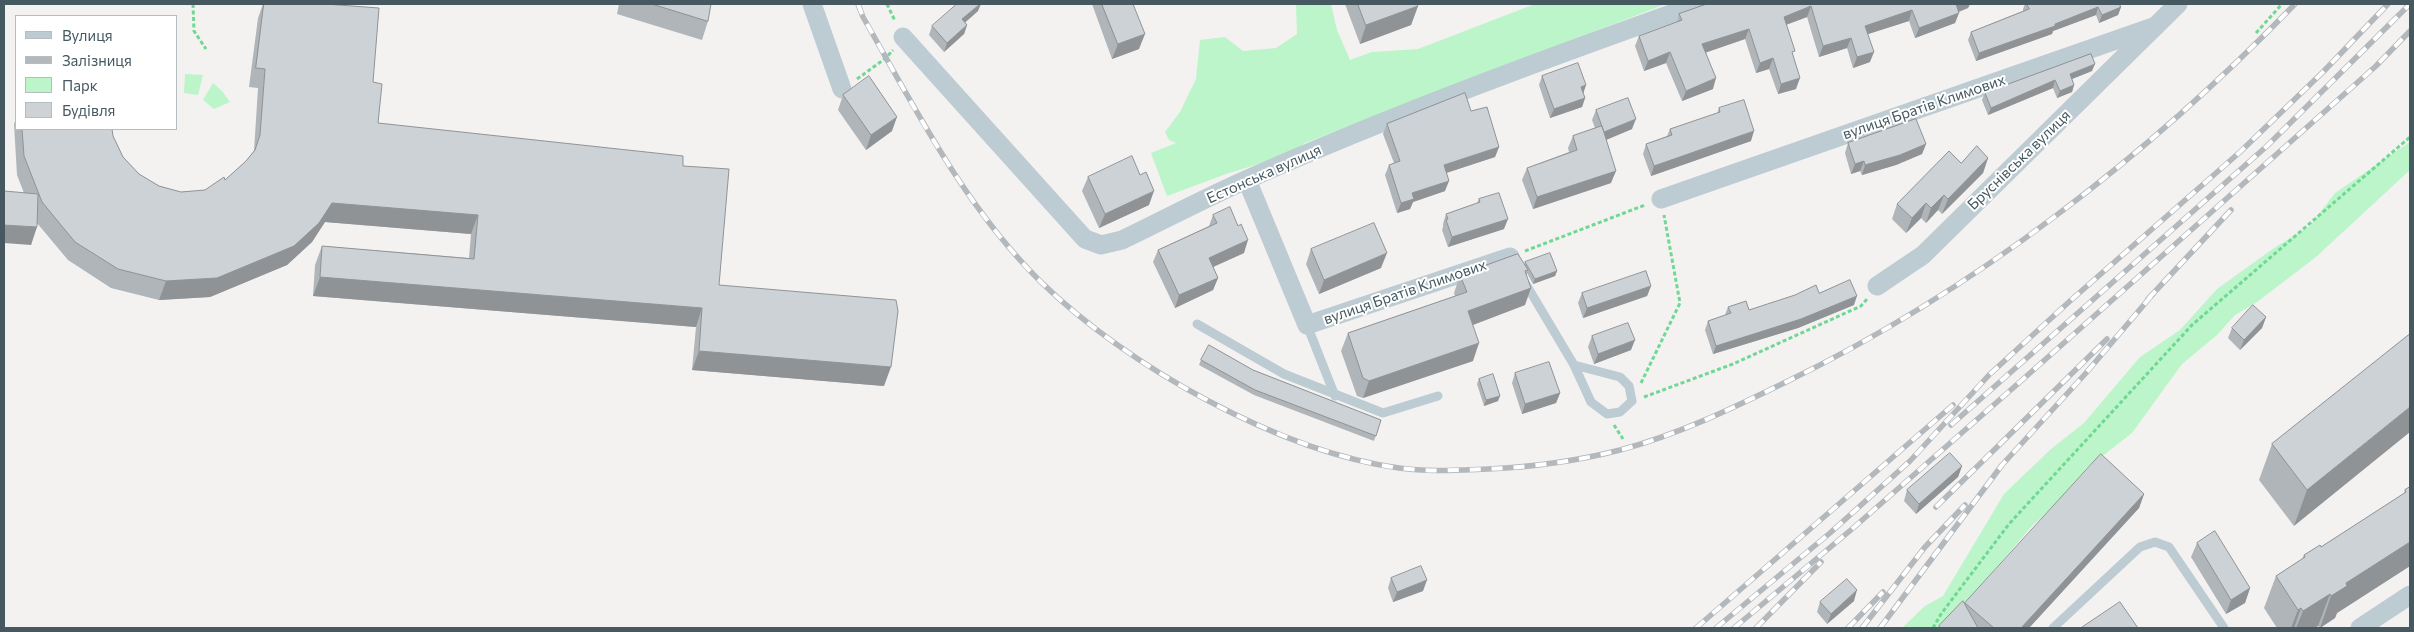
<!DOCTYPE html>
<meta charset="utf-8">
<style>
body{margin:0}
#map{position:relative;width:2414px;height:632px;overflow:hidden;background:#f4f1f1;font-family:Commissioner,sans-serif}
canvas{display:block}
.frame{position:absolute;inset:0;border:5px solid #465961;pointer-events:none}
.legend{position:absolute;left:15px;top:15px;width:162px;height:115px;box-sizing:border-box;background:#fff;border:1px solid #b5bdc0;margin:0;padding:6px 9px;list-style:none;font-size:15px;color:#465961}
.legend li{display:flex;align-items:center;gap:10px;height:25px}
.legend b{width:25px;border:1px solid #b5bdc0}
</style>
<div id="map">
<canvas width="2414" height="632"></canvas>
<div class="frame"></div>
<ul class="legend">
<li><b style="height:6px;background:#bdcbd2"></b>Вулиця</li>
<li><b style="height:6px;background:#b2b8bc"></b>Залізниця</li>
<li><b style="height:14px;background:#bbf5c9"></b>Парк</li>
<li><b style="height:14px;background:#ccd2d6"></b>Будівля</li>
</ul>
</div>
<script>
const context = document.querySelector('canvas').getContext('2d');
context.lineJoin = 'round';
function fillPath(path, color) {
  context.fillStyle = color;
  context.fill(path, 'evenodd');
}
function stroke(path, color, width, dash) {
  context.strokeStyle = color;
  context.lineWidth = width;
  context.lineCap = dash ? 'butt' : 'round';
  context.setLineDash(dash || []);
  context.stroke(path);
}
function drawText(font, color, halo, rows, align = 'center') {
  context.font = font + ' Commissioner,sans-serif';
  context.lineWidth = 4;
  context.setLineDash([]);
  context.textBaseline = 'middle';
  context.strokeStyle = halo;
  context.fillStyle = color;
  for (const [text, x, y, turn = 0] of rows) {
    context.save();
    context.translate(x, y);
    context.rotate((+turn || 0) * Math.PI / 180);
    context.textAlign = isNaN(turn) ? turn : align;
    if (halo) context.strokeText(text, 0, 0);
    context.fillText(text, 0, 0);
    context.restore();
  }
}
const green = new Path2D(`
 M1296,4H1331L1337,30L1350,60L1372,52L1418,49L1535,4H1666L1305,143L1291,154L1226,174L1167,196L1151,153L1176,143L1169,140L1165,132L1180,112L1196,79L1200,40L1225,37L1243,51L1276,48L1297,34Z
 M185,74L203,75L198,95L184,93Z
 M213,83L222,91L230,102L214,109L203,100Z
 M2410,142V170L2316,257L2257,302L2235,315L2217,335L2182,364L2132,433L2087,468L2058,503L2032,526L1945,628H1902L1925,606L1943,596L2004,494L2051,449L2084,423L2140,357L2180,330L2217,289L2274,248L2310,226L2335,193Z`);
const path = new Path2D(`
 M193,4L194,31L206,49
 M887,4L895,21
 M2256,33L2282,4
 M857,79L886,58L893,50
 M1525,251L1645,205
 M1641,383L1680,303L1664,215
 M1644,397L1733,364L1861,306L1867,299
 M1614,425L1623,439
 M1933,628L1941,614L2009,524L2192,325L2410,137`);
const service = new Path2D(`
 M1524,281L1574,365L1620,377L1629,386L1632,401L1620,412L1607,414L1591,402L1574,365
 M1197,324L1284,374L1383,413L1438,396
 M1307,325L1335,396
 M2053,628L2140,547L2155,542L2169,547L2224,628`);
const minor = new Path2D(`
 M812,4L842,89
 M903,37L1085,239L1101,245L1122,240C1164,220 1205,198 1248,179C1395,114 1547,58 1699,4
 M1247,180L1307,325L1510,257
 M1661,199L2156,26
 M1877,286L1923,255L2178,4
 M2360,628L2410,595`);
const rail = new Path2D(`
 M858,4L863,17C916,110 965,207 1041,282C1127,366 1280,452 1399,468C1428,472 1459,470 1488,469C1532,467 1577,461 1620,450C1677,435 1731,409 1784,383C1974,291 2149,155 2295,4
 M2148,299L2231,210
 M1951,425L2267,146L2410,4
 M1936,507L2107,339
 M1696,628L1953,405
 M1716,628L1830,533L1910,461L1989,375L2070,301L2240,152L2324,71L2388,4
 M1734,628L1852,529L2021,381L2376,66L2410,31
 M1756,628L1821,562
 M1848,628L1883,592
 M1862,628L1925,547L1965,505
 M1880,628L2002,465L2086,373L2153,294`);
const wall = new Path2D(`
 M263,4H325L373,82L378,123L683,166L719,285L884,386L692,370L696,327L313,296L315,265L322,246L469,258L471,234L325,222L312,242L287,265L210,297L159,300L111,288L68,260L37,223L31,245L24,193L17,175L14,124L16,118V129H112L113,136L123,157L139,174L159,186L181,192L205,190L225,180L246,161L254,151L258,88L249,87L258,18Z
 M619,4H711L708,21L702,40L617,14Z
 M1092,4H1133L1139,49L1112,59Z
 M1345,4H1417L1418,6L1411,25L1360,44Z
 M1707,4H1970L1968,8L1959,12L1955,23L1915,38L1909,21L1868,34L1870,62L1853,68L1847,48L1819,57L1807,17L1786,25L1793,57L1796,89L1778,94L1769,69L1756,73L1745,39L1706,52L1713,89L1682,101L1666,63L1644,71L1635,46L1639,36L1677,22L1679,14Z
 M2025,4H2119L2121,7L2118,15L2099,23L2096,15L2053,31L2052,34L1976,61L1968,40L1971,32L2023,11V9Z
 M978,11L965,22L967,25L964,34L944,52L929,35L932,26Z
 M2092,71L2072,79L2074,85L2072,92L2057,98L2053,88L1988,115L1982,100L1985,93Z
 M1542,76L1586,85L1583,93L1585,98L1582,107L1550,118L1539,85Z
 M843,95L892,131L866,150L838,110Z
 M1719,108L1751,141L1651,176L1643,154L1646,144L1667,136L1670,129L1717,114Z
 M1596,110L1632,129L1606,140L1611,183L1533,209L1522,180L1527,168L1569,152L1568,148L1573,136L1595,128L1592,120Z
 M1471,111L1499,147L1495,157L1446,173L1445,191L1413,202L1410,209L1397,213L1385,175L1389,165L1394,163L1383,134L1387,124Z
 M1848,143L1926,144L1922,154L1896,165L1862,175L1860,171L1851,174L1845,153Z
 M1988,158L1983,173L1942,214L1938,210L1926,223L1921,218L1906,233L1892,219L1897,204L1961,163Z
 M1088,177L1149,205L1099,228L1082,191Z
 M1479,199L1504,229L1448,247L1442,230L1443,227V224L1446,214L1477,203Z
 M1213,215L1244,253L1213,267L1218,278L1213,290L1175,308L1153,262L1158,250L1209,226Z
 M1311,249L1381,268L1319,294L1306,264Z
 M1525,262L1557,271L1555,276L1533,284L1527,273L1525,305L1473,325V361L1363,398L1357,396L1341,351L1348,333L1455,296L1454,293L1460,275L1524,265Z
 M1651,286L1647,296L1583,318L1578,303L1582,293Z
 M1819,293L1854,305L1798,328L1713,354L1705,330L1708,321L1725,315L1728,307L1749,310Z
 M2266,317L2262,328L2240,350L2228,338L2232,328Z
 M2410,334L2294,526L2259,480L2272,444Z
 M1592,336L1631,350L1594,364L1588,347Z
 M1201,360L1253,370L1381,420L1374,441L1254,395L1199,365Z
 M1515,373L1560,393L1556,403L1522,414L1512,383Z
 M1479,379L1498,401L1484,406L1477,384Z
 M1962,466L1958,477L1916,514L1904,501L1907,490Z
 M2410,487V566L2337,613L2335,618L2320,628L2318,626L2314,628H2277L2264,608L2276,576L2302,559L2304,555L2321,547L2404,494L2405,490Z
 M2144,494L2139,508L2029,628H1938L1939,626L1965,604V603Z
 M2197,543L2250,588L2245,603L2226,614L2191,557Z
 M1391,578L1423,591L1393,602L1388,588Z
 M1854,601L1827,624L1817,612L1820,602Z`);
const shadedWall = new Path2D(`
 M980,4H981L978,11L959,28L962,19Z
 M1956,4H1970L1968,8L1952,14Z
 M1418,6L1411,25L1360,44L1366,25Z
 M1811,6L1807,17L1780,27L1784,17Z
 M2098,7L2096,15L2053,31L2052,34L1976,61L1979,53Z
 M2121,7L2118,15L2099,23L2102,15Z
 M1912,10L1909,21L1862,36L1865,26Z
 M1959,13L1955,23L1915,38L1919,28Z
 M967,25L964,34L944,52L947,43Z
 M1749,29L1745,39L1699,55L1702,44Z
 M1145,34L1139,49L1112,59L1118,44Z
 M1851,38L1847,48L1819,57L1823,46Z
 M1670,52L1666,63L1644,71L1648,61Z
 M1874,52L1870,62L1853,68L1857,57Z
 M1773,58L1769,69L1756,73L1760,63Z
 M2095,64L2092,71L2067,81L2070,74Z
 M1716,78L1713,89L1682,101L1686,91Z
 M1800,78L1796,89L1778,94L1781,84Z
 M2055,80L2053,88L1988,115L1991,108Z
 M1586,85L1583,94L1581,87Z
 M2074,85L2072,92L2057,98L2060,91Z
 M1585,98L1582,107L1550,118L1554,109Z
 M897,117L892,131L866,150L871,135Z
 M1636,119L1632,129L1601,142L1604,132Z
 M1754,131L1751,141L1651,176L1654,166Z
 M1926,144L1922,154L1896,165L1862,175L1865,165Z
 M1499,147L1495,157L1440,175L1444,165Z
 M1988,158L1983,173L1942,214L1948,199Z
 M1864,161L1860,171L1851,174L1855,164Z
 M1616,171L1611,183L1533,209L1537,197Z
 M1449,181L1445,191L1413,202L1410,209L1397,213L1401,203L1412,193Z
 M1154,191L1149,205L1099,228L1105,214Z
 M1944,195L1938,210L1926,223L1931,208Z
 M332,203L478,215L471,234L325,222L312,242L287,265L210,297L159,300L166,281Z
 M1926,203L1921,218L1906,233L1912,218Z
 M1508,219L1504,229L1448,247L1452,237Z
 M4,225L37,227L31,245L4,243Z
 M1248,240L1244,253L1204,271L1209,258Z
 M1387,253L1381,268L1319,294L1324,280Z
 M1557,271L1555,276L1533,284L1535,279Z
 M320,277L702,308L696,327L313,296Z
 M1218,278L1213,290L1175,308L1179,295Z
 M1651,286L1647,296L1583,318L1587,308Z
 M1531,288L1525,305L1462,329L1468,311Z
 M1857,296L1854,305L1798,328L1713,354L1716,346Z
 M2266,317L2262,328L2240,350L2244,340Z
 M1635,340L1631,350L1594,364L1598,354Z
 M1479,343L1473,361L1363,398L1369,381Z
 M699,351L891,367L884,386L692,370Z
 M1560,393L1556,403L1522,414L1525,404Z
 M1500,396L1498,401L1484,406L1486,400Z
 M2410,407V432L2294,526L2307,490Z
 M1962,466L1958,477L1916,514L1919,504Z
 M2144,494L2139,508L2029,628H2021Z
 M2410,542V566L2337,613L2335,618L2320,628L2331,596L2346,583Z
 M1427,580L1423,591L1393,602L1397,592Z
 M2250,588L2245,603L2226,614L2231,600Z
 M1857,590L1854,601L1827,624L1831,614Z
 M2330,594L2318,626L2314,628H2296L2303,611Z
 M2301,608L2294,628H2291L2298,610Z`);
const building = new Path2D(`
 M264,4H325L379,8L373,82L382,84L378,123L683,156V166L729,169L719,285L896,300L898,311L891,367L699,351L702,308L320,277L322,246L474,259L478,215L332,203L319,223L294,246L217,278L166,281L118,269L75,242L42,202L24,156L22,129H112L113,136L123,157L139,174L159,186L181,192L205,190L224,177L225,180L246,161L255,150L260,135L265,69L256,68Z
 M652,4H711L708,21Z
 M957,4H980L962,19L967,25L947,43L932,26Z
 M1102,4H1133L1145,34L1118,44Z
 M1358,4H1417L1418,6L1366,25Z
 M1707,4H1956L1959,13L1919,28L1912,10L1865,26L1874,52L1857,57L1851,38L1823,46L1811,6L1784,17L1795,51L1792,52L1800,78L1781,84L1773,58L1760,63L1749,29L1702,44L1716,78L1686,91L1670,52L1648,61L1639,36L1682,20L1679,14Z
 M2027,4H2119L2121,7L2102,15L2098,7L2055,24V26L1979,53L1971,32L2029,9Z
 M2091,54L2095,64L2070,74L2074,85L2060,91L2055,80L1991,108L1985,93Z
 M1578,63L1586,85L1581,87L1585,98L1554,109L1542,76Z
 M869,76L897,117L871,135L843,95Z
 M1465,93L1471,111L1487,107L1499,147L1444,165L1449,181L1412,193L1414,199L1401,203L1389,165L1400,161L1387,124Z
 M1628,98L1636,119L1604,132L1596,110Z
 M1744,100L1754,131L1654,166L1646,144L1672,135L1670,129L1720,112L1719,108Z
 M1916,119L1926,144L1900,155L1865,165L1864,161L1855,164L1848,143Z
 M1602,126L1616,171L1537,197L1527,168L1577,150L1573,136Z
 M1977,146L1988,158L1948,199L1944,195L1931,208L1926,203L1912,218L1897,204L1949,151L1961,163Z
 M1132,156L1140,175L1146,172L1154,191L1105,214L1088,177Z
 M4,191L38,194L37,227L4,225Z
 M1499,193L1508,219L1452,237L1446,220L1448,219L1446,214L1480,202L1479,199Z
 M1230,207L1238,226L1241,224L1248,240L1209,258L1218,278L1179,295L1158,250L1217,223L1213,215Z
 M1374,223L1387,253L1324,280L1311,249Z
 M1550,253L1557,271L1535,279L1525,262Z
 M1518,254L1528,270L1525,271L1531,288L1468,311L1479,343L1369,381L1363,378L1348,333L1467,292L1460,275Z
 M1646,271L1651,286L1587,308L1582,293Z
 M1850,280L1857,296L1801,319L1716,346L1708,321L1731,313L1728,307L1746,301L1749,310L1795,295L1816,285L1819,293Z
 M2253,305L2266,317L2244,340L2232,328Z
 M1628,323L1635,340L1598,354L1592,336Z
 M2410,334V407L2307,490L2272,444Z
 M1209,345L1253,370L1381,420L1376,436L1255,390L1201,360Z
 M1549,362L1560,393L1525,404L1515,373Z
 M1493,374L1500,396L1486,400L1479,379Z
 M1950,453L1962,466L1919,504L1907,490Z
 M2101,454L2144,494L2021,628H1994L1965,603Z
 M2410,487V542L2346,583L2347,586L2331,596L2330,594L2303,611L2301,608L2298,610L2276,576L2305,557L2304,555L2320,545L2321,547L2406,492L2405,490Z
 M2215,531L2250,588L2231,600L2197,543Z
 M1421,566L1427,580L1397,592L1391,578Z
 M1847,579L1857,590L1831,614L1820,602Z
 M1963,601L1978,628H1941L1939,626Z
 M2120,602L2138,628H2081Z`);
const streetNames = [
 ["вулиця Братів Климових",1924,107,-19],
 ["Бруснівська вулиця",2019,160,-44],
 ["Естонська вулиця",1264,174,-24],
 ["вулиця Братів Климових",1405,292,-19]
];
fillPath(green, '#bbf5c9');
stroke(path, '#6fd893', 3, [4, 2.5]);
stroke(service, '#bdcbd2', 9);
stroke(minor, '#bdcbd2', 19);
stroke(rail, '#b2b8bc', 5.5);
stroke(rail, '#fff', 4, [11]);
fillPath(wall, '#afb5b8');
fillPath(shadedWall, '#8f9396');
fillPath(building, '#ccd2d6');
stroke(building, '#8f9396', 1);
drawText('15px', '#465961', '#fff', streetNames);
</script>
